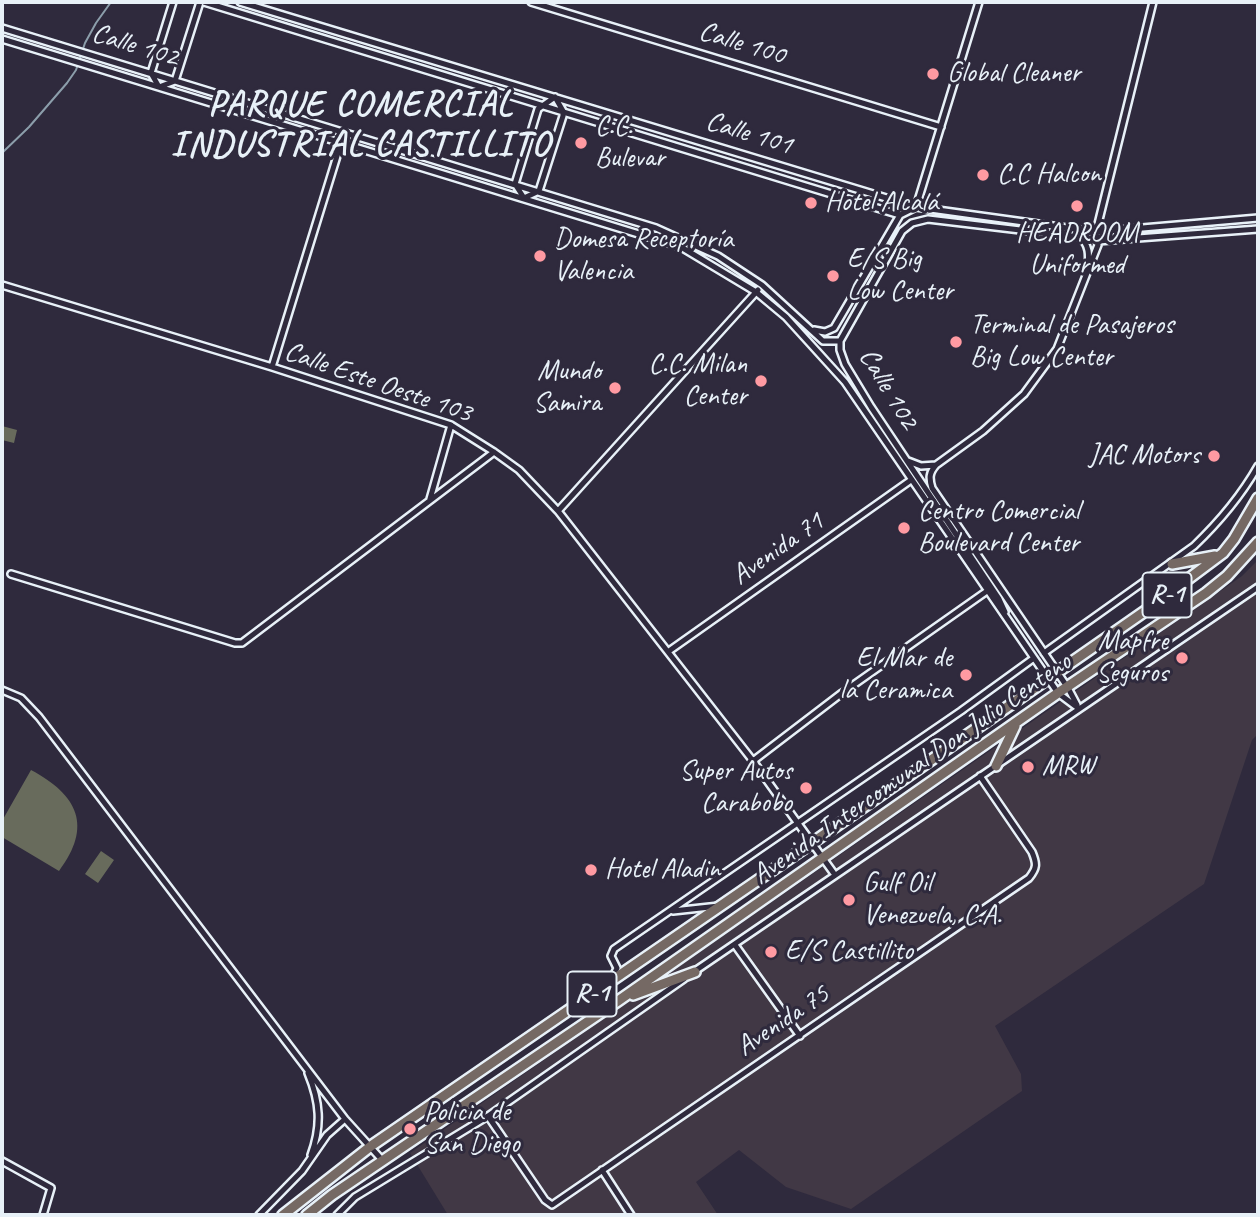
<!DOCTYPE html>
<meta charset="utf-8">
<style>
body{margin:0}
#map{position:relative;width:1260px;height:1217px;overflow:hidden;background:#2f2a3d;font-family:Caveat,sans-serif}
canvas{display:block}
.frame{position:absolute;inset:0;border:4px solid #e8f1f8;pointer-events:none}
</style>
<div id="map">
<canvas width="1260" height="1217"></canvas>
<div class="frame"></div>
</div>
<script>
const context = document.querySelector('canvas').getContext('2d');
context.lineJoin = 'round';
function fillPath(path, color) {
  context.fillStyle = color;
  context.fill(path, 'evenodd');
}
function stroke(path, color, width, dash) {
  context.strokeStyle = color;
  context.lineWidth = width;
  context.lineCap = dash ? 'butt' : 'round';
  context.setLineDash(dash || []);
  context.stroke(path);
}
function drawText(font, color, halo, rows, align = 'center') {
  context.font = font + ' Caveat,sans-serif';
  context.lineWidth = 6;
  context.setLineDash([]);
  context.textBaseline = 'middle';
  context.strokeStyle = halo;
  context.fillStyle = color;
  for (const [text, x, y, turn = 0] of rows) {
    context.save();
    context.translate(x, y);
    context.rotate((+turn || 0) * Math.PI / 180);
    context.textAlign = isNaN(turn) ? turn : align;
    if (halo) context.strokeText(text, 0, 0);
    context.fillText(text, 0, 0);
    context.restore();
  }
}
const built = new Path2D(`
 M1258,560V734L1252,740L1204,884L995,1026L1021,1074L1022,1091L851,1209L786,1187L739,1150L696,1182L718,1215H448L410,1153L1242,576Z`);
const green = new Path2D(`
 M2,426L17,430L14,443L2,440Z
 M31,770C78,795 93,826 59,871L2,837V821Z
 M101,851L114,860L98,883L85,874Z`);
const stream = new Path2D(`
 M2,153L29,127L67,83L76,70L85,43L96,23L111,2`);
const street = new Path2D(`
 M173,2L151,73L159,87L175,81L200,2
 M204,2L900,215
 M240,2L916,207L1096,232L1258,218
 M531,2L941,127
 M2,28L656,228L718,256L762,285L823,341H840
 M2,39L681,247L756,292L786,317L845,382L1058,693L1078,708
 M555,97L563,111V116L539,191L524,198L515,184L538,109Z
 M1098,241L1258,229
 M2,285L272,367L451,425L494,452L519,470L558,511L753,761L835,875
 M814,330L825,332L834,328L900,215L916,207L979,2
 M272,367L341,143
 M908,461L921,466L936,465L983,431L1024,394L1057,349L1098,245L1096,232L1153,2
 M936,465C929,473 929,478 932,488L1068,688L1077,705
 M430,499L451,425
 M558,511L758,290
 M11,574L235,643H242L494,452
 M1005,612L999,599L871,407L845,364L840,350V341L902,231L912,223L928,219L1079,237C1090,244 1089,256 1088,267
 M669,651L911,480
 M1044,653L1194,546C1219,522 1241,496 1258,466
 M2,690L21,698L39,717L345,1119L383,1161
 M753,761L842,693L987,591
 M673,911L719,906
 M735,945L800,1036
 M695,971L1258,587
 M613,977L617,968L611,956L614,949L961,711L1034,658
 M308,1073C320,1102 322,1125 311,1155
 M488,1116L545,1200L552,1205C711,1095 870,987 1029,878C1037,868 1037,864 1032,852L980,776
 M2,1161L51,1188L43,1215
 M602,1170L631,1215
 M259,1215L302,1171L327,1135L345,1119
 M337,1215L355,1197L488,1116L684,979`);
const primary = new Path2D(`
 M1172,564L1215,556
 M996,766L1015,726
 M633,995L695,972
 M283,1215L371,1146L812,843L1148,609L1223,553L1234,539L1258,498
 M307,1215L332,1195L618,1001L1058,693L1206,593L1227,576L1258,542`);
const markers = [
 [933,74,7,"#ff9aa2"],
 [581,143,7,"#ff9aa2"],
 [983,175,7,"#ff9aa2"],
 [811,203,7,"#ff9aa2"],
 [1077,206,7,"#ff9aa2"],
 [540,256,7,"#ff9aa2"],
 [833,276,7,"#ff9aa2"],
 [956,342,7,"#ff9aa2"],
 [761,381,7,"#ff9aa2"],
 [615,388,7,"#ff9aa2"],
 [1214,456,7,"#ff9aa2"],
 [904,528,7,"#ff9aa2"],
 [1182,658,7,"#ff9aa2"],
 [966,675,7,"#ff9aa2"],
 [1028,767,7,"#ff9aa2"],
 [806,788,7,"#ff9aa2"],
 [591,870,7,"#ff9aa2"],
 [849,900,7,"#ff9aa2"],
 [771,952,7,"#ff9aa2"],
 [410,1129,7,"#ff9aa2"]
];
const shields = [
 [1167,595,49],
 [592,994,49]
];
const shieldNames = [
 ["R-1",1167,595],
 ["R-1",592,994]
];
const streetNames = [
 ["Calle 100",742,44,17],
 ["Calle 102",135,46,17],
 ["Calle 101",749,134,17],
 ["Calle Este Oeste 103",378,383,19],
 ["Calle 102",888,389,59],
 ["Avenida 71",778,549,-35],
 ["Avenida Intercomunal Don Julio Centeno",912,769,-35],
 ["Avenida 75",783,1021,-34]
];
const poiNames = [
 ["Global Cleaner",947,74],
 ["C.C.",595,127],
 ["Bulevar",595,159],
 ["C.C Halcon",997,175],
 ["Hotel Alcalá",825,203],
 ["HEADROOM",1077,234,"center"],
 ["Uniformed",1077,266,"center"],
 ["Domesa Receptoría",554,240],
 ["Valencia",554,272],
 ["E/S Big",847,260],
 ["Low Center",847,292],
 ["Terminal de Pasajeros",970,326],
 ["Big Low Center",970,358],
 ["C.C. Milan",747,365,"right"],
 ["Center",747,397,"right"],
 ["Mundo",601,372,"right"],
 ["Samira",601,404,"right"],
 ["JAC Motors",1200,456,"right"],
 ["Centro Comercial",918,512],
 ["Boulevard Center",918,544],
 ["Mapfre",1168,642,"right"],
 ["Seguros",1168,674,"right"],
 ["El Mar de",952,659,"right"],
 ["la Ceramica",952,691,"right"],
 ["MRW",1042,767],
 ["Super Autos",792,772,"right"],
 ["Carabobo",792,804,"right"],
 ["Hotel Aladin",605,870],
 ["Gulf Oil",863,884],
 ["Venezuela, C.A.",863,916],
 ["E/S Castillito",785,952],
 ["Policia de",424,1113],
 ["San Diego",424,1145]
];
const districtNames = [
 ["PARQUE COMERCIAL",361,106],
 ["INDUSTRIAL CASTILLITO",361,146]
];
fillPath(built, '#413845');
fillPath(green, '#686b5c');
stroke(stream, '#8c9eab', 2);
stroke(street, '#e8f1f8', 10);
stroke(primary, '#e8f1f8', 14);
stroke(street, '#2f2a3d', 5);
stroke(primary, '#756964', 9);
for (const [x, y, r, color] of markers) {
  const dot = new Path2D();
  dot.arc(x, y, r, 0, 2 * Math.PI);
  context.fillStyle = color;
  context.fill(dot);
  stroke(dot, '#2f2a3d', 2.5);
}
for (const [x, y, w] of shields) {
  const box = new Path2D();
  box.roundRect(x - w / 2, y - 22.5, w, 45, 5);
  context.fillStyle = '#2f2a3d';
  context.fill(box);
  stroke(box, '#e8f1f8', 2);
}
drawText('bold 26px', '#e8f1f8', null, shieldNames);
drawText('28px', '#e8f1f8', '#2f2a3d', streetNames);
drawText('28px', '#e8f1f8', '#2f2a3d', poiNames, 'left');
context.letterSpacing = '2px';
drawText('bold 35px', '#e8f1f8', '#2f2a3d', districtNames);
context.letterSpacing = '0px';
</script>
